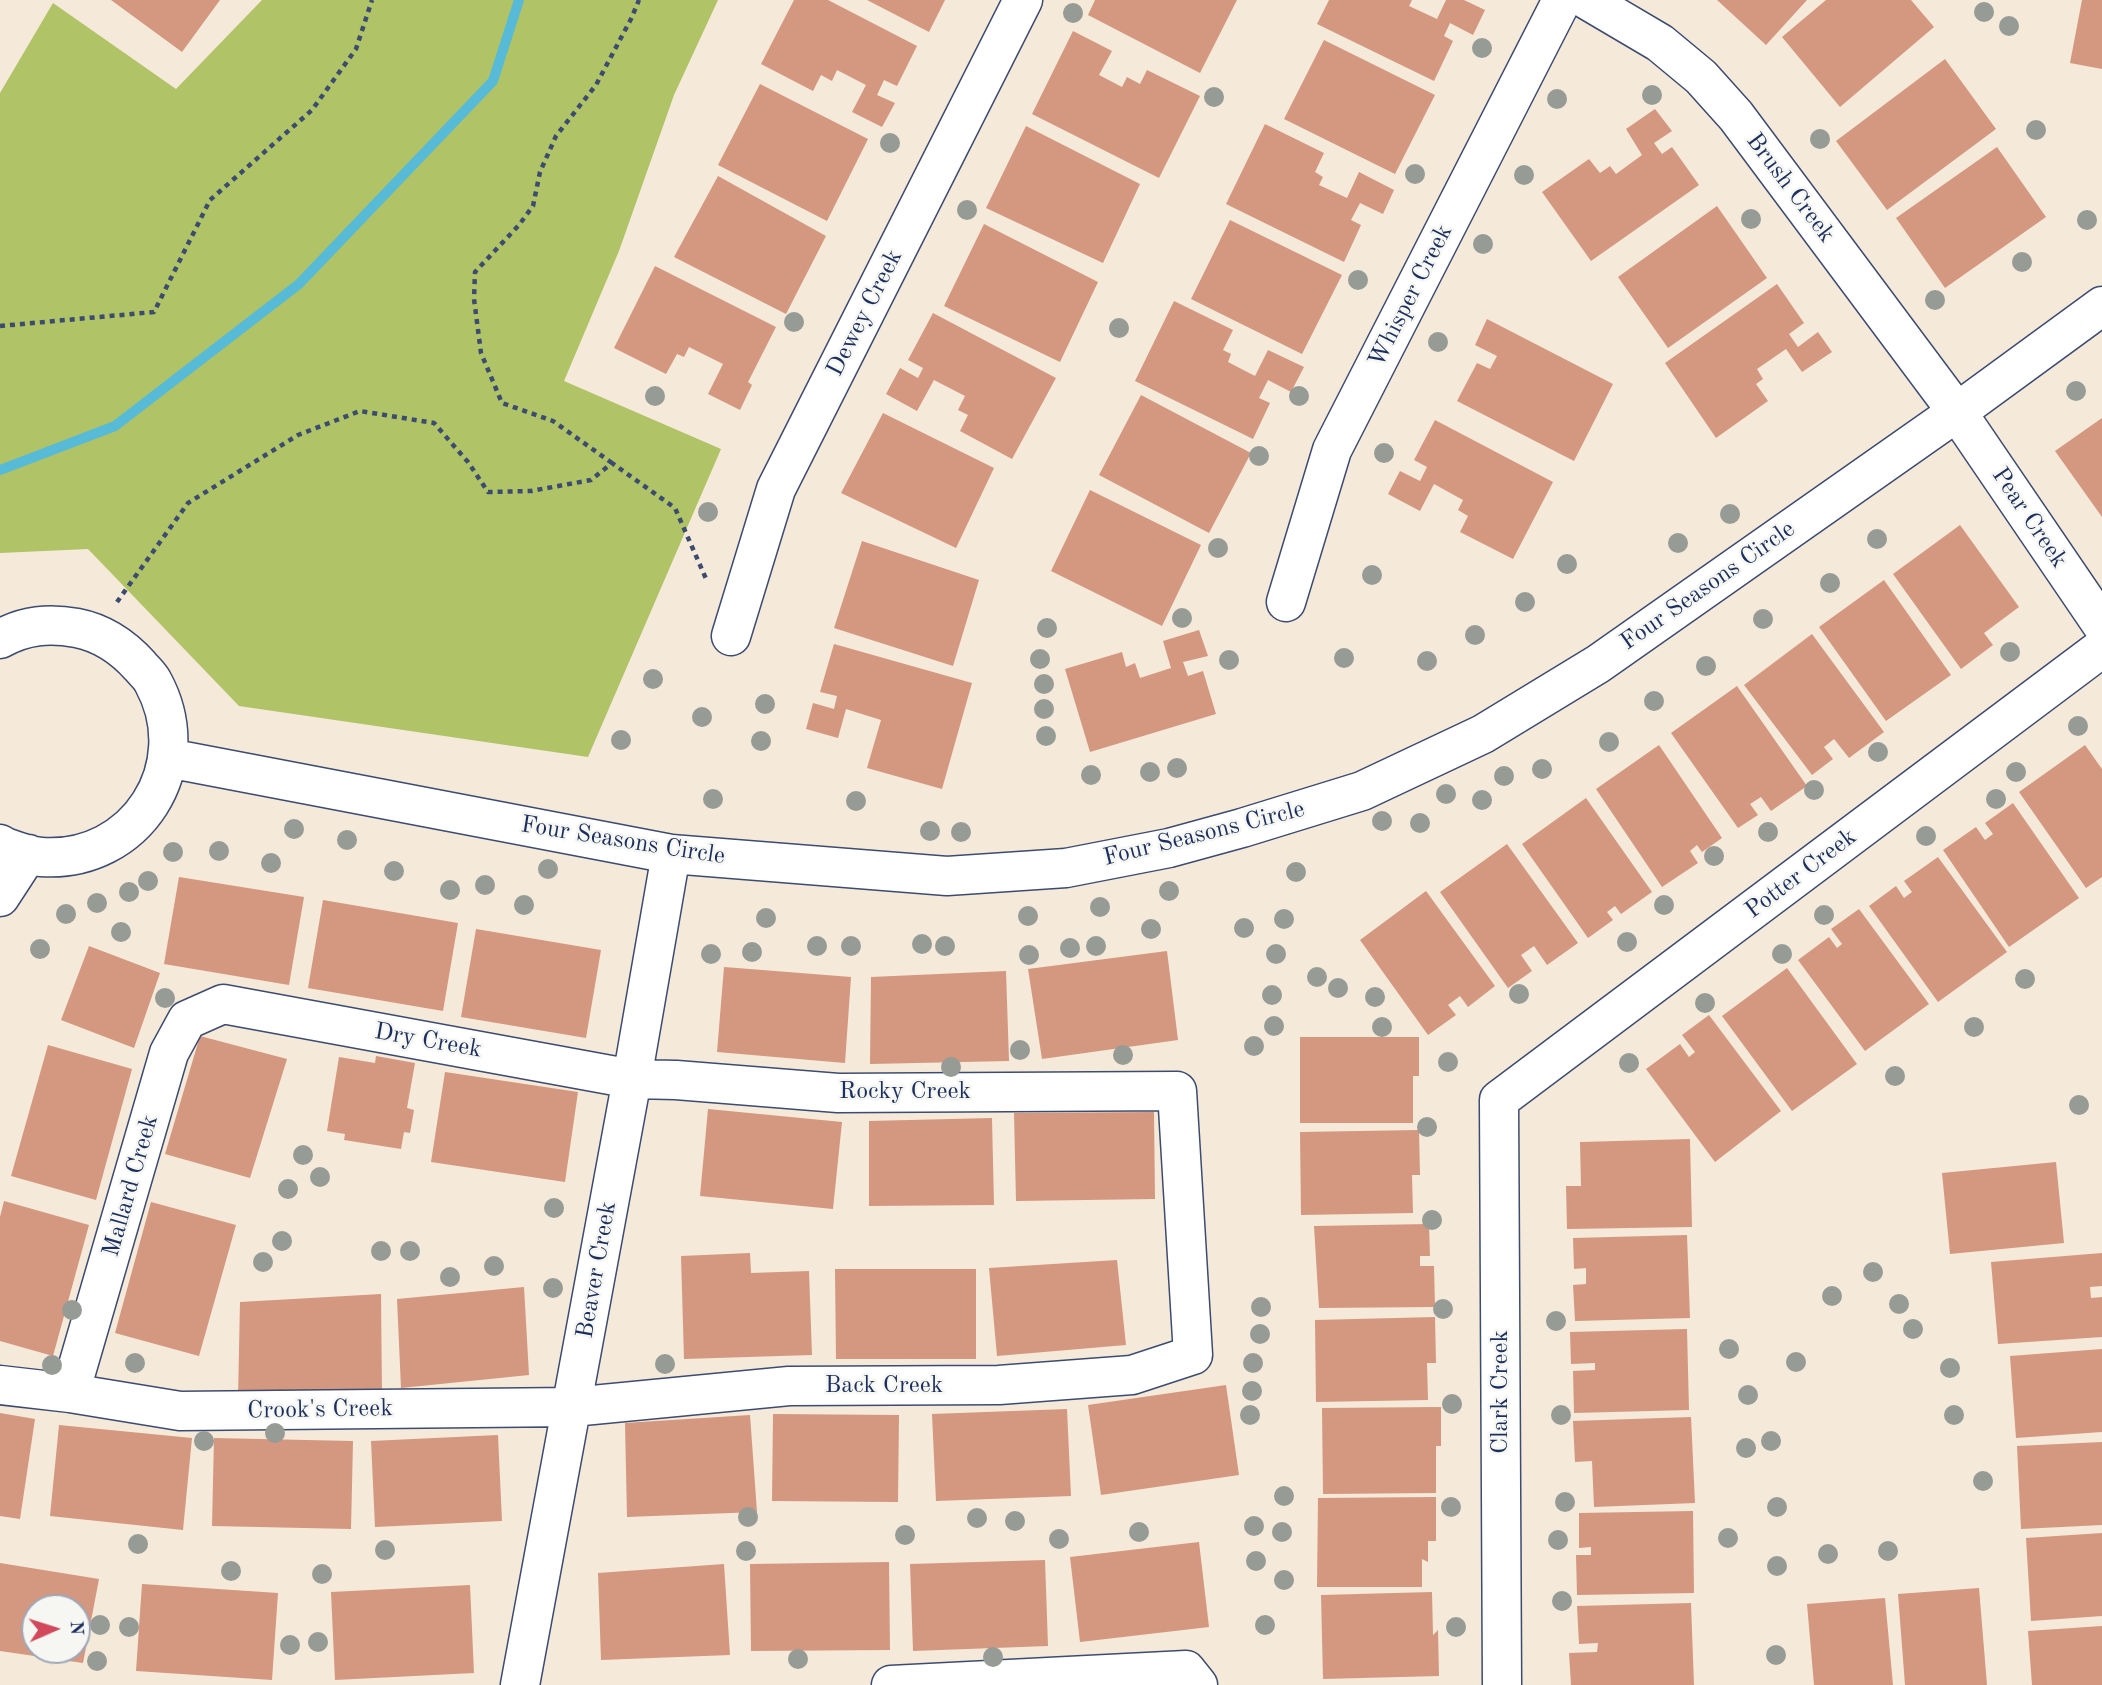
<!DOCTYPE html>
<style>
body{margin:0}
#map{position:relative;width:2102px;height:1685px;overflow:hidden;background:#f5e9d9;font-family:"Old Standard TT",serif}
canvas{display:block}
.north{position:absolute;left:21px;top:1594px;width:70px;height:70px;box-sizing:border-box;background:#f6f6f2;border:2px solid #9ea6b7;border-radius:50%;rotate:87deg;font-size:19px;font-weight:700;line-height:28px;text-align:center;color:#1b2f5e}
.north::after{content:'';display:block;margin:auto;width:24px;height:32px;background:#d1495b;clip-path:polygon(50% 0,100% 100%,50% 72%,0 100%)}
</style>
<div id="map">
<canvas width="2102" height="1685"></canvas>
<div class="north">N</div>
</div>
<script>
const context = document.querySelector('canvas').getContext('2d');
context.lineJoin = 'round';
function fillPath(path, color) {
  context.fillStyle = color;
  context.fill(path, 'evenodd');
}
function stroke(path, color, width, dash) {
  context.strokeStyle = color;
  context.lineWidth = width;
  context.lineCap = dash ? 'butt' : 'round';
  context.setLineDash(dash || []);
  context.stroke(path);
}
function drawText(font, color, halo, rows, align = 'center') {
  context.font = font + ' "Old Standard TT",serif';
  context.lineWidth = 5;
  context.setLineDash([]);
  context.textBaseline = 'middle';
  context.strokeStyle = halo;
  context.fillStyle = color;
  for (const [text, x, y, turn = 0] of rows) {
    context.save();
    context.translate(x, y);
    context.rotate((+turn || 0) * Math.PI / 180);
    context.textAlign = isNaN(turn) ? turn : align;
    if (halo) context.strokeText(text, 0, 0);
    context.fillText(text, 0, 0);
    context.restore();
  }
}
const green = new Path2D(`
 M262,0H718L674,95L619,251L564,381L721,449L588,757L239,706L88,549L0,553V93L53,3L176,89Z`);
const stream = new Path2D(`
 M0,470L115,426L299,284L493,81L519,0`);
const building = new Path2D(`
 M111,0H220L182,52Z
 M794,0H828L917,46L897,86L884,80L877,95L895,103L882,127L852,112L866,85L837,70L832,81L821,75L813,91L761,64Z
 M867,0H945L929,32Z
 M1095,0H1237L1200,73L1088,15Z
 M1329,0H1412L1409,6L1437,19L1446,0H1464L1485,10L1473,35L1450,23L1444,36L1453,41L1434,81L1317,24Z
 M1717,0H1807L1766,45Z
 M1826,0H1911L1934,27L1840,107L1782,37Z
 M2082,0H2102V69L2070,63Z
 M1073,31L1112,51L1099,75L1122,87L1127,77L1140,84L1147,70L1200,96L1159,178L1032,114Z
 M1324,40L1435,95L1395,174L1284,119Z
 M1945,59L1996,129L1887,210L1836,141Z
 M760,84L868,139L827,221L718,165Z
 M1655,109L1672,131L1654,143L1662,154L1672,147L1699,185L1591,261L1542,192L1589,159L1600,173L1610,166L1616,174L1642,155L1626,129Z
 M1265,124L1324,153L1315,172L1323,177L1319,185L1347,198L1359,172L1394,190L1383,214L1360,203L1351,220L1361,225L1344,262L1226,204Z
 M1026,126L1140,184L1103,263L986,208Z
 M1997,147L2046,217L1945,288L1896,218Z
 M718,176L826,236L786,314L674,257Z
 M1717,206L1767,278L1668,348L1618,277Z
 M1230,220L1342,275L1302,354L1191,299Z
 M984,224L1098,282L1060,362L944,306Z
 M655,266L776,327L748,382L752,385L740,410L708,394L723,364L689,347L684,357L677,354L666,374L614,348Z
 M1777,284L1804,323L1789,334L1798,347L1818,332L1832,352L1802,372L1786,349L1757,369L1763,379L1756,384L1768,401L1716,438L1665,363Z
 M1174,301L1233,330L1223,350L1231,354L1228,362L1255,376L1268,350L1304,367L1291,392L1268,380L1259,398L1270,403L1253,439L1135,381Z
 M933,313L1056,378L1012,459L960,431L968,415L958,410L965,396L934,380L917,411L886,394L900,368L918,378L923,368L908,360Z
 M1487,319L1613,384L1574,461L1457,401L1477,363L1490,369L1497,356L1475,345Z
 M1141,395L1251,453L1209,533L1099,475Z
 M883,413L994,468L956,548L841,493Z
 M2102,418V517L2055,451Z
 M1435,420L1553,482L1513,559L1460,532L1468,516L1458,510L1463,500L1434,484L1420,511L1388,494L1400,471L1420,481L1427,467L1414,460Z
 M1090,490L1201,545L1162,626L1051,571Z
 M1960,525L2019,607L1984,633L1993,645L1961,669L1893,574Z
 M862,541L979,580L953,666L834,628Z
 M1884,580L1951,675L1886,721L1819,627Z
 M1199,630L1208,656L1183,662L1188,676L1203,671L1216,714L1090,752L1065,669L1122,652L1126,667L1135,663L1140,678L1171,668L1163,641Z
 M1812,634L1884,732L1849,758L1834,739L1824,747L1833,759L1812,775L1744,685Z
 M834,644L972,683L942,789L867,768L881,720L846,709L838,738L806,729L813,703L834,709L837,696L820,692Z
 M1737,686L1807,786L1771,811L1761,797L1750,804L1758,815L1738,828L1671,733Z
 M1659,745L1722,838L1702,852L1697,845L1690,851L1698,863L1662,887L1596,789Z
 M2085,745L2102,769V877L2086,888L2019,792Z
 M1586,798L1652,892L1621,914L1615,906L1607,912L1613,920L1588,938L1522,844Z
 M2013,803L2079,898L2009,947L1943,850L1976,827L1985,840L1993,834L1985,823Z
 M1507,844L1578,943L1547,965L1534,946L1521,955L1532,971L1508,988L1440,892Z
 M1938,857L2007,952L1938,1002L1869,906L1896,886L1904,898L1912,892L1904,881Z
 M179,877L304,897L289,985L164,964Z
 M1426,891L1495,986L1468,1007L1460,996L1448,1005L1456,1015L1428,1035L1360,940Z
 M323,900L458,923L443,1011L308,988Z
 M1859,909L1929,1004L1865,1051L1798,960L1829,937L1837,948L1842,944L1831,929Z
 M476,929L601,950L586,1038L461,1017Z
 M89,946L160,973L134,1048L61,1020Z
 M1167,951L1178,1040L1042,1059L1028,969Z
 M724,967L851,977L845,1063L717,1052Z
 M1787,968L1857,1064L1792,1111L1722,1016Z
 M1006,971L1009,1061L870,1064L871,977Z
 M1709,1015L1781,1111L1715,1162L1646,1069L1680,1044L1689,1057L1695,1052L1682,1035Z
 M200,1036L287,1059L250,1178L165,1154Z
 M1300,1037H1419V1076H1413V1123H1300Z
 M48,1045L132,1069L96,1200L11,1176Z
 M376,1056L415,1063L407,1108L414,1110L410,1133L404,1132L401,1149L344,1140L345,1134L327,1131L339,1057L375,1063Z
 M445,1072L578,1092L565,1182L431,1162Z
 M708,1109L842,1122L833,1209L700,1196Z
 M1154,1112L1155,1199L1016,1201L1014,1113Z
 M992,1118L994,1205L869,1206V1121Z
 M1419,1130L1420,1175H1412L1413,1213L1301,1215L1300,1132Z
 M1690,1139L1692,1227L1567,1229L1566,1186H1581L1580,1142Z
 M2056,1162L2064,1243L1950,1254L1942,1173Z
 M4,1201L89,1225L53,1356L0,1341V1217Z
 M151,1202L236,1225L199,1356L115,1333Z
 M1429,1224L1430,1256H1420V1266H1434L1435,1307L1319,1308L1314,1226Z
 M1687,1235L1690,1318L1575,1321L1573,1285L1586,1284V1268L1574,1269L1573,1238Z
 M750,1253L751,1273L809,1271L812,1355L684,1359L681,1256Z
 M2102,1253V1286L2090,1287L2091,1298L2102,1297V1337L1998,1344L1991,1262Z
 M1117,1260L1126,1345L997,1356L989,1268Z
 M835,1269H976V1359H836Z
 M524,1287L529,1375L401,1388L397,1299Z
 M381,1294L382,1397L238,1398L240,1302Z
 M1435,1317L1436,1363H1427L1428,1400L1316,1402L1315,1320Z
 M1687,1329L1689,1410L1574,1413L1573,1371L1595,1370V1363L1571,1364L1570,1332Z
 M2102,1349V1432L2016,1438L2010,1356Z
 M1226,1385L1239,1475L1101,1495L1088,1405Z
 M1441,1407V1446H1436V1493L1323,1494L1322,1408Z
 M1067,1409L1071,1496L936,1501L932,1414Z
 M0,1413L35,1419L20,1519L0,1516Z
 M773,1414L899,1415L898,1502L772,1501Z
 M750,1415L757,1512L627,1517L625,1423Z
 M1691,1417L1695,1503L1594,1507L1592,1461L1575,1462L1573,1421Z
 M59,1425L192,1438L183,1530L50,1516Z
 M498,1435L502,1521L375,1527L371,1441Z
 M214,1438L353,1441L351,1529L212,1526Z
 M2102,1442V1525L2021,1529L2017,1446Z
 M1436,1497V1541H1428V1562L1422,1559V1587H1317L1318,1498Z
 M1693,1511L1694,1593L1577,1595L1576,1555H1591V1547L1579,1548V1513Z
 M2102,1533V1616L2031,1621L2026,1538Z
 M1199,1542L1209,1627L1080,1642L1070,1557Z
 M1045,1560L1048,1646L913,1651L910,1564Z
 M889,1562L890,1650L751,1651L750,1564Z
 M0,1563L99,1579L83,1663L0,1651ZM35,1608H77V1650H35Z
 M724,1564L730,1655L601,1660L598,1573Z
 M142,1584L278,1593L272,1680L136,1671Z
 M470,1585L474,1673L335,1680L331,1592Z
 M1979,1588L1987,1685H1905L1898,1594Z
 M1432,1592L1433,1635L1438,1630L1439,1676L1323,1679L1321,1595Z
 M1885,1598L1893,1685H1814L1807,1604Z
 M1691,1603L1694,1685H1571L1569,1653L1597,1652L1598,1643L1579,1644L1577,1606Z
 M2102,1626V1685H2032L2028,1631Z`);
const path = new Path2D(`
 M0,326L154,312L210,200L312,110L356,49L372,0
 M612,463L553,421L502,403L481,353L474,299L475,272L519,225L533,206L540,172L556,136L596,85L631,19L639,0
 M117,602L188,503L298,435L360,411L434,423L468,462L488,492L531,491L591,480L612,463L675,508L707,581`);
const street = new Path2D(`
 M1587,0L1660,43L1701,77L1736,116L1957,412L2102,625
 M1286,602L1332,450L1562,0
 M731,636L776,489L1023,0
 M0,639C25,625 49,623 77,628C102,633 123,647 140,666C144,671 150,676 153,682C199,766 136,864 41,857C29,856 16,851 5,847L0,844
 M168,758L671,854L947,876L1066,868L1169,848L1242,828L1362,791L1483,734L1598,664L1957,412L2102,306
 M0,897L28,854
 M0,1385L70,1393L180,1411L572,1407L789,1386L999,1385L1132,1375L1193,1355L1177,1091L838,1093L676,1080L632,1079L223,1004L187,1020L169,1053L70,1393
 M520,1685L632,1079L671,854
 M891,1685L1186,1670L1198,1685
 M1502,1685L1499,1100L2102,648`);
const trees = [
 [1984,12],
 [1073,13],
 [2009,26],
 [1482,48],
 [1652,95],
 [1214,97],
 [1557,99],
 [2036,130],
 [1820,139],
 [890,143],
 [1415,174],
 [1524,175],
 [967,210],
 [1751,219],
 [2087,220],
 [1483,244],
 [2022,262],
 [1358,280],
 [1935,300],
 [794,322],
 [1119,328],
 [1438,342],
 [2076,391],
 [655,396],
 [1299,396],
 [1384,453],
 [1259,456],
 [708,512],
 [1730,514],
 [1877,539],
 [1678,543],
 [1218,548],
 [1567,564],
 [1372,575],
 [1830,583],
 [1525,602],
 [1182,618],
 [1763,619],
 [1047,628],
 [1475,635],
 [2010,652],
 [1344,658],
 [1040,659],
 [1229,660],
 [1427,661],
 [1706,666],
 [653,679],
 [1044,684],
 [1654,701],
 [765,704],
 [1044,709],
 [702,717],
 [2078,726],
 [1046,736],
 [621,740],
 [761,741],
 [1609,742],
 [1878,752],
 [1177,768],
 [1542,769],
 [1150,772],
 [2016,772],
 [1091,775],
 [1504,776],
 [1814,790],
 [1446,794],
 [713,799],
 [1996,799],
 [1482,800],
 [856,801],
 [1382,821],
 [1420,823],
 [294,829],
 [930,831],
 [961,832],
 [1768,832],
 [1926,836],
 [347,840],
 [219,851],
 [173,852],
 [1714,856],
 [271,863],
 [548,869],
 [394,871],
 [1296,872],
 [148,881],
 [485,885],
 [450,890],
 [1169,891],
 [129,892],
 [97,903],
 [524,905],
 [1664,905],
 [1100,907],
 [66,914],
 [1824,915],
 [1028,916],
 [766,918],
 [1284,919],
 [1244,928],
 [1151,929],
 [121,932],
 [1627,942],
 [922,944],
 [817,946],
 [851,946],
 [945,946],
 [1096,946],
 [1070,948],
 [40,949],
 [752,952],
 [711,954],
 [1276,954],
 [1782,954],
 [1029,955],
 [1317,977],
 [2025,979],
 [1338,988],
 [1519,994],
 [1272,995],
 [1375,997],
 [165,998],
 [1705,1003],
 [1274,1026],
 [1382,1027],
 [1974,1027],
 [1254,1046],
 [1020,1050],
 [1123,1055],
 [1448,1062],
 [1629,1063],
 [951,1067],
 [1895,1076],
 [2079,1105],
 [1427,1127],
 [303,1155],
 [320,1177],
 [288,1189],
 [554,1208],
 [1432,1220],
 [282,1241],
 [381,1251],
 [410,1251],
 [263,1262],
 [494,1266],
 [1873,1272],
 [450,1277],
 [553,1288],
 [1832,1296],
 [1899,1304],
 [1261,1307],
 [1443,1309],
 [72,1310],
 [1556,1321],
 [1913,1329],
 [1260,1334],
 [1729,1349],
 [1796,1362],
 [135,1363],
 [1253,1363],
 [665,1364],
 [52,1365],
 [1950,1368],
 [1252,1391],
 [1748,1395],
 [1452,1404],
 [1250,1415],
 [1561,1415],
 [1954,1415],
 [275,1433],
 [204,1441],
 [1771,1441],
 [1746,1448],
 [1983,1481],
 [1284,1496],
 [1565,1502],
 [1451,1507],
 [1777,1507],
 [748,1517],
 [977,1518],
 [1015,1521],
 [1254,1526],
 [1139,1532],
 [1282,1532],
 [905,1535],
 [1728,1538],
 [1059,1539],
 [1558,1540],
 [138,1544],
 [385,1550],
 [746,1551],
 [1888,1551],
 [1828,1554],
 [1256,1561],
 [1777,1566],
 [231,1571],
 [322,1574],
 [1284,1580],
 [1562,1601],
 [100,1625],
 [1265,1625],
 [129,1627],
 [1456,1627],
 [318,1642],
 [290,1645],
 [1776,1655],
 [993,1657],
 [798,1659],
 [97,1661]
];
const streetNames = [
 ["Brush Creek",1790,188,53],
 ["Whisper Creek",1411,296,-63],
 ["Dewey Creek",865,313,-63],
 ["Pear Creek",2029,518,56],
 ["Four Seasons Circle",1708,586,-35],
 ["Four Seasons Circle",1204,834,-14],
 ["Four Seasons Circle",623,841,9],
 ["Potter Creek",1801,874,-37],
 ["Dry Creek",428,1041,10],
 ["Rocky Creek",905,1092],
 ["Mallard Creek",131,1186,-74],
 ["Beaver Creek",597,1270,-80],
 ["Back Creek",884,1386],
 ["Clark Creek",1501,1392,-90],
 ["Crook's Creek",320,1410,-1]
];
fillPath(green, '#b0c366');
stroke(stream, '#57bad6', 10);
fillPath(building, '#d4977f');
stroke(street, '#3c4b70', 41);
stroke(path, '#3c4b70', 4.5, [5, 5]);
stroke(street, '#fff', 38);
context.fillStyle = '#969b96';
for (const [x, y] of trees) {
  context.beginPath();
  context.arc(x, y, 10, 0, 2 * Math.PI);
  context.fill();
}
drawText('24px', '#1b2f5e', '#f6f6f2', streetNames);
</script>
